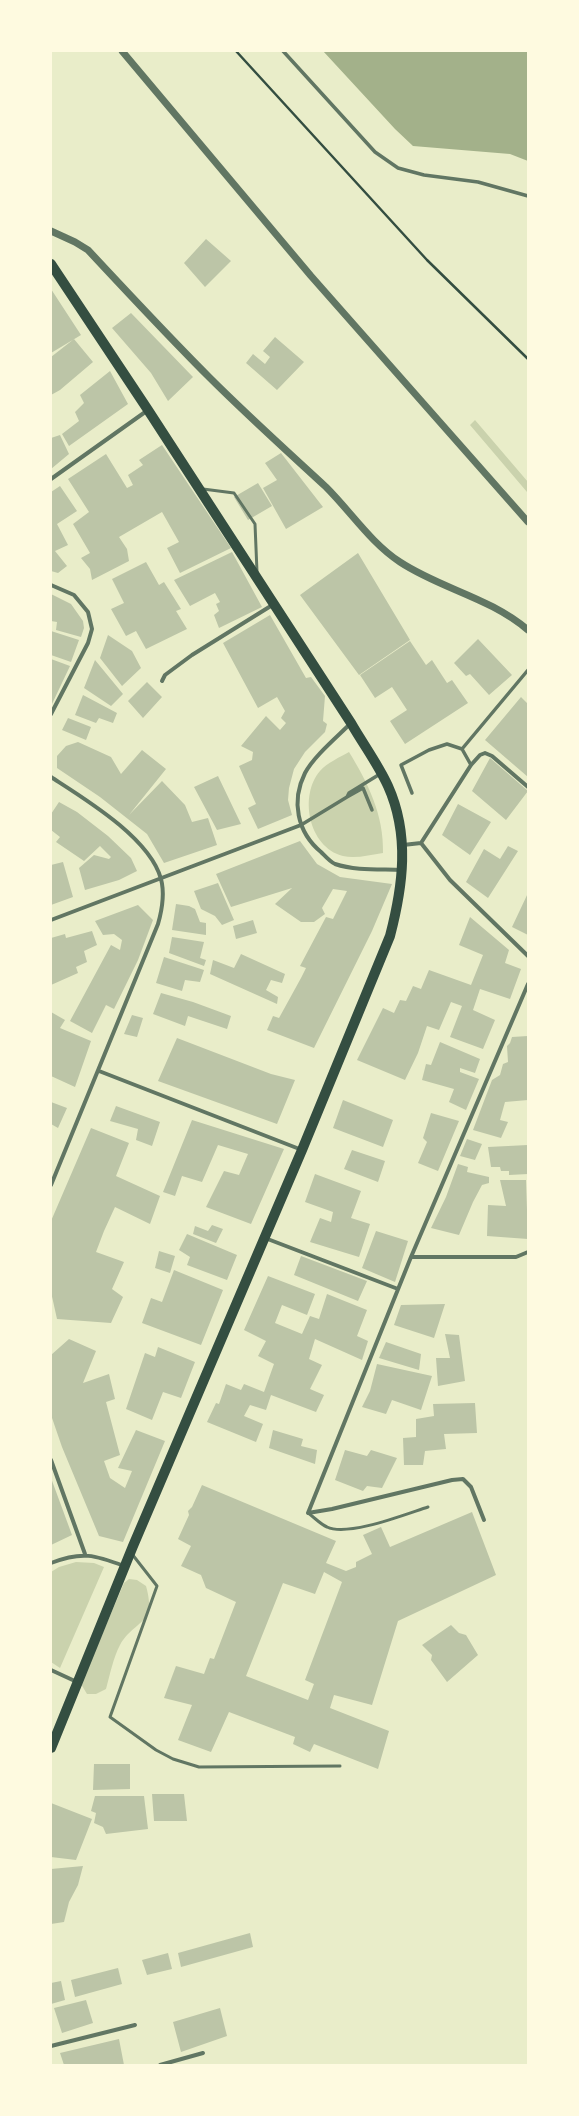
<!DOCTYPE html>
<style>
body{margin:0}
#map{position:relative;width:579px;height:2116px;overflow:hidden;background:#e9edc9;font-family:Arial,sans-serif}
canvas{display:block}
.frame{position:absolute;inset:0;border:52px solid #fefae0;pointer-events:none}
</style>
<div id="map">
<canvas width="579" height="2116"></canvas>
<div class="frame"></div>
</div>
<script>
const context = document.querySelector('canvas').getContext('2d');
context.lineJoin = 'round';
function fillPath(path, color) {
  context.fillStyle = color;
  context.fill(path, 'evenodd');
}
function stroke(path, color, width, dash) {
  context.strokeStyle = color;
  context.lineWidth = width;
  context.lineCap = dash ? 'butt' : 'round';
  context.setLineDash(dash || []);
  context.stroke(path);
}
const green = new Path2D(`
 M475,420L528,482L527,492L470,425Z
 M349,752C368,783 384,815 383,853C370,855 355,859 343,856C308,847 299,795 320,771C327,763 340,757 349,752Z
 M76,1562L94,1563L104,1567L60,1668L51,1662V1572L59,1567Z
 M129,1579L137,1580L146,1586C157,1626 136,1618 120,1645C113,1658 110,1675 106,1689L96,1694H87L81,1684L124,1583Z`);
const water = new Path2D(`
 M323,51H528V161L510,154L413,146L395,129Z`);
const building = new Path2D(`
 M206,239L231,261L205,287L184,263Z
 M51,289L81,335L51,353Z
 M131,313L193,377L168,401L151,373L112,328Z
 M275,337L304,362L277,390L246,363L253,354L265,364L270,357L263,351Z
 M74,339L93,362L60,390L51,395V357Z
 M110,371L128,404L69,446L62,434L79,421L75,412L84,403L80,395Z
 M60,435L69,454L51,469V438Z
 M162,445L231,548L180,573L167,548L179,542L162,512L119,537L127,549L129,561L92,580L90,569L81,558L90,553L73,524L89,512L68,479L106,454L127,488L133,485L128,475L143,465L139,460Z
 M281,453L323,507L286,529L263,488L277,480L265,463Z
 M258,483L272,506L248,520L234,497Z
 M60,486L77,511L57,524L68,545L55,551L67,566L58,573L51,571V492Z
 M232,552L262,607L219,628L214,615L219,611L216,604L220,602L215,593L190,606L174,580Z
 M358,553L410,640L359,675L300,595Z
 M146,562L159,585L164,582L181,609L176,611L187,629L146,649L136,631L126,636L111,609L124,603L112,579Z
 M51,594L71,604L83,621L84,628L81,637L56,630L57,622L51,621Z
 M270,615L306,678L311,677L325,696L323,721L327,724L325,732L305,752L294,769L289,788L288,800L292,815L258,829L248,808L256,804L239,766L252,760L253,752L241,746L266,716L280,730L286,723L281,718L285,711L277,697L258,708L223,643Z
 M51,631L79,640L71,662L51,655Z
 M108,635L132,651L141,668L122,686L100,658Z
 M478,639L512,675L489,695L470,674L466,676L454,663Z
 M410,641L426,665L432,660L447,683L452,680L468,703L405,744L390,721L407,710L392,687L375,698L360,675Z
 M51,659L70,666L52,704L51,703Z
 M95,660L123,694L111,706L84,688Z
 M147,682L162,697L143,718L128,701Z
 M83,695L117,713L113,723L99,718L96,723L75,715Z
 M521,697L528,704V777L485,740Z
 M68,718L91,727L86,740L62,730Z
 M78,742L111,757L121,774L142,750L166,769L129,815L162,781L185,805L192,822L208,818L217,845L164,863L147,834L100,797L57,768V756L66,746Z
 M490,758L528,791L506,820L472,791Z
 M218,776L241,824L217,830L194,787Z
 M59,802L77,812L108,836L131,858L137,871L119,880L85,890L79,868L94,855L109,859L111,857L100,846L84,861L56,842L60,837L51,830V814Z
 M458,804L491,822L470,855L442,835Z
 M300,841L317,864L340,877L392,884L372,931L314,1048L267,1030L273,1016L279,1018L301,978L306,968L300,966L326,917L333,919L347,891L333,889L322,908L325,914L314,922H301L275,904L292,888L231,907L216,874Z
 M508,846L518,851L488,898L466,882L484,849L500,859Z
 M63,862L73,897L51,905V865Z
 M218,883L234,920L222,925L215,916L201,909L194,891Z
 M528,893V935L512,927Z
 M176,904L189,906L195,909L200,922L206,923V935L172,930Z
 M138,905L153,920L138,960L114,1009L106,1005L92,1033L70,1021L111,945L120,950L122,940L114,934L103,935L95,921Z
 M470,917L509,950L505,963L521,969L510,999L480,989L473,1010L495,1020L483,1049L450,1037L462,1006L451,1002L439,1030L427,1026L418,1053L405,1080L357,1060L383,1008L394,1013L400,1000L406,1001L413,986L421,989L429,970L471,985L483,955L459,945Z
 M253,920L257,933L236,939L233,926Z
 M92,931L97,945L84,951L87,962L76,967L78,973L51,985V938L65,934L66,938Z
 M172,937L204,942L200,958L206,960L204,966L169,953Z
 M241,954L285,974L282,983L271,980L266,990L278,997L277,1004L210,974L213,960L234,968Z
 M164,957L204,970L200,982L185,980L182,991L156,983Z
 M161,993L193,1002L231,1016L227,1029L188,1016L185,1026L153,1014Z
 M51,1012L65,1020L60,1028L91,1041L75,1087L51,1076Z
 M132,1015L143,1018L137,1037L124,1034Z
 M528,1036V1100L505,1102L500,1120L508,1122L501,1138L473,1130L492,1080L500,1075L503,1064L508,1062L507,1046L510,1043L512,1037Z
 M177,1038L271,1074L295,1080L277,1124L158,1081Z
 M440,1042L480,1059L475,1073L460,1068V1072L479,1079L466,1110L449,1102L454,1089L422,1080L426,1064L431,1065Z
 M343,1100L393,1120L383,1147L333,1128Z
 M51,1102L67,1108L58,1128L51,1124Z
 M116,1106L160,1122L152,1146L136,1140L138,1129L110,1121Z
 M431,1113L459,1121L438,1171L418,1163L427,1142L423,1138Z
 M192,1120L284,1149L251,1224L206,1207L224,1171L239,1175L248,1154L218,1145L202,1182L182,1176L175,1196L163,1192Z
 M91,1128L129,1143L116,1176L160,1196L150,1224L115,1207L104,1231L96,1252L124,1262L112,1289L123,1297L111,1323L57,1319L51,1292V1221Z
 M467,1139L482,1144L475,1160L460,1156Z
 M528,1145V1174L509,1175V1171H501L500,1167H491L488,1147Z
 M352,1150L385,1161L378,1182L344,1169Z
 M458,1164L468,1167L467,1172L489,1177V1183L482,1185L473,1202L459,1235L431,1228L446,1197Z
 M315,1174L361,1191L351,1218L370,1224L359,1257L310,1242L320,1218L331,1222L333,1212L305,1202Z
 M500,1180H526L528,1239L487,1236L488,1205L506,1206Z
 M212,1225L223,1229L216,1243L193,1234L195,1226L208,1231Z
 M376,1231L408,1241L395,1282L362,1268Z
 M187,1234L237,1255L227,1280L187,1265L190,1257L179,1250Z
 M159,1251L175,1256L170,1273L155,1268Z
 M301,1256L367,1281L358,1301L294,1275Z
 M174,1270L223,1290L201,1345L142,1323L151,1298L162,1302Z
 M268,1276L315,1294L307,1315L282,1305L275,1323L302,1334L310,1316L319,1319L327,1294L367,1310L357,1336L368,1341L362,1360L315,1339L309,1359L322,1365L310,1389L324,1395L316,1412L271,1395L266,1410L250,1405L244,1416L263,1424L256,1442L207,1422L216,1403L219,1404L226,1384L241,1390L244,1384L264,1392L274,1364L258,1356L266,1341L244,1330Z
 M445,1304L434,1338L394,1325L401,1305Z
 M445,1334L459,1335L465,1381L438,1386L436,1358H450Z
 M69,1339L96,1351L83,1383L109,1374L115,1399L106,1402L120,1455L104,1461L110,1478L125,1488L132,1471L118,1468L136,1430L165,1441L123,1542L99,1536L62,1447L51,1415V1355Z
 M386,1342L421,1354L419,1370L379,1358Z
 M158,1347L195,1362L181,1398L163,1392L152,1420L126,1409L145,1353L155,1357Z
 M377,1364L432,1376L421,1410L392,1400L386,1414L362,1407L370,1391Z
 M475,1403L477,1433L444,1434L446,1449L425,1451L423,1465H404L403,1438L416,1437V1419L434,1416L433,1404Z
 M273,1430L303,1439L301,1446L317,1450L315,1464L269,1448Z
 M345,1450L367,1456L371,1450L397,1458L382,1488L367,1486L363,1491L335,1480Z
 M51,1478L72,1535L51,1545Z
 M202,1485L336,1541L326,1563L346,1571L356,1567V1562L372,1554L363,1535L381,1527L390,1547L472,1512L496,1575L398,1621L372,1705L334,1695L330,1708L389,1731L378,1769L314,1744L310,1752L293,1744L295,1737L229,1712L211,1752L178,1740L192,1705L164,1698L176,1666L204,1674L210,1658L214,1659L236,1602L206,1588L201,1575L181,1566L191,1546L178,1539L189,1515L188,1511L192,1507ZM324,1572L342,1582L305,1680L314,1684L308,1700L246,1676L283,1583L315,1594Z
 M451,1625L459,1633L466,1635L478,1655L447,1682L431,1660L432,1655L422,1645Z
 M94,1764H130V1789L93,1790Z
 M152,1794H184L187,1821H154Z
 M95,1796H144L148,1829L106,1834L103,1827L94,1823L96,1813L91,1811Z
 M51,1803L92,1819L76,1860L51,1857Z
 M83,1866L78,1885L69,1902L64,1922L51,1924V1869Z
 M250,1933L253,1947L181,1967L178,1953Z
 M168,1953L172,1969L147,1975L142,1960Z
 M118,1968L122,1984L75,1997L71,1980Z
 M61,1981L65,2000L51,2004V1983Z
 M86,2000L93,2023L62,2033L54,2008Z
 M220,2008L227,2036L181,2052L173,2022Z
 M119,2039L124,2065H64L60,2053Z`);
const path = new Path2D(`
 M236,51L427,260L528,359`);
const service = new Path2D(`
 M203,489L234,493L255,524L257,572
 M308,1513C314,1517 320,1524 327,1527C348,1537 406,1514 428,1507
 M132,1554L157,1586L110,1717L156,1750L173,1759L199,1767L340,1766`);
const pedestrian = new Path2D(`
 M283,51L375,152L398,168L424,175L478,182L528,196
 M471,765L462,749L528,670
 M412,793L401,765L429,750L447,744L462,749
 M347,797L363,788L372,810
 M301,825L347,797L349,793L380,774`);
const minor = new Path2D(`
 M51,479L148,410
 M51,585L74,595L88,612L92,629L88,643L51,714
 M162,681L165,675L192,655L274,604
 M351,723C337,737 314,756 305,773C291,801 297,832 321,852C325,856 330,862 335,864C356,871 380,869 402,870
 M51,777C85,799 150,838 161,879C165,894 162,910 158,924L51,1185
 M421,843L471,765L480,755L485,753L492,756L528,787
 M421,843L450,880L528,956
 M403,845L421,843
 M51,920L301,825
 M99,1071L302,1150
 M265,1238L398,1289
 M411,1257H516L528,1252
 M51,1460L85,1554
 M484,1520L471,1487L463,1479L452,1480L332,1509L308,1513L411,1257L528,984
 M51,1563C82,1551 95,1555 124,1566
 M51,1670L77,1682
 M51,2046L135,2025
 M160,2065L203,2053`);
const tertiary = new Path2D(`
 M122,51L311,276L528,522
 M51,231L75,242L88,250C128,293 168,336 209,377C247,415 287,451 326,487C351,512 371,543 400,562C441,589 489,597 528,630`);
const primary = new Path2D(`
 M51,264L148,410L351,723C363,744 378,764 388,786C410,835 403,886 390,936L302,1150L133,1546L51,1748`);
fillPath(green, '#cad2ad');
fillPath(water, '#a3b18a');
fillPath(building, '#bcc5a7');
stroke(path, '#344e41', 2.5);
stroke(service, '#617663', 3);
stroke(pedestrian, '#617663', 3.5);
stroke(minor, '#617663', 4);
stroke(tertiary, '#617663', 7);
stroke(primary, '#344e41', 10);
</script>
